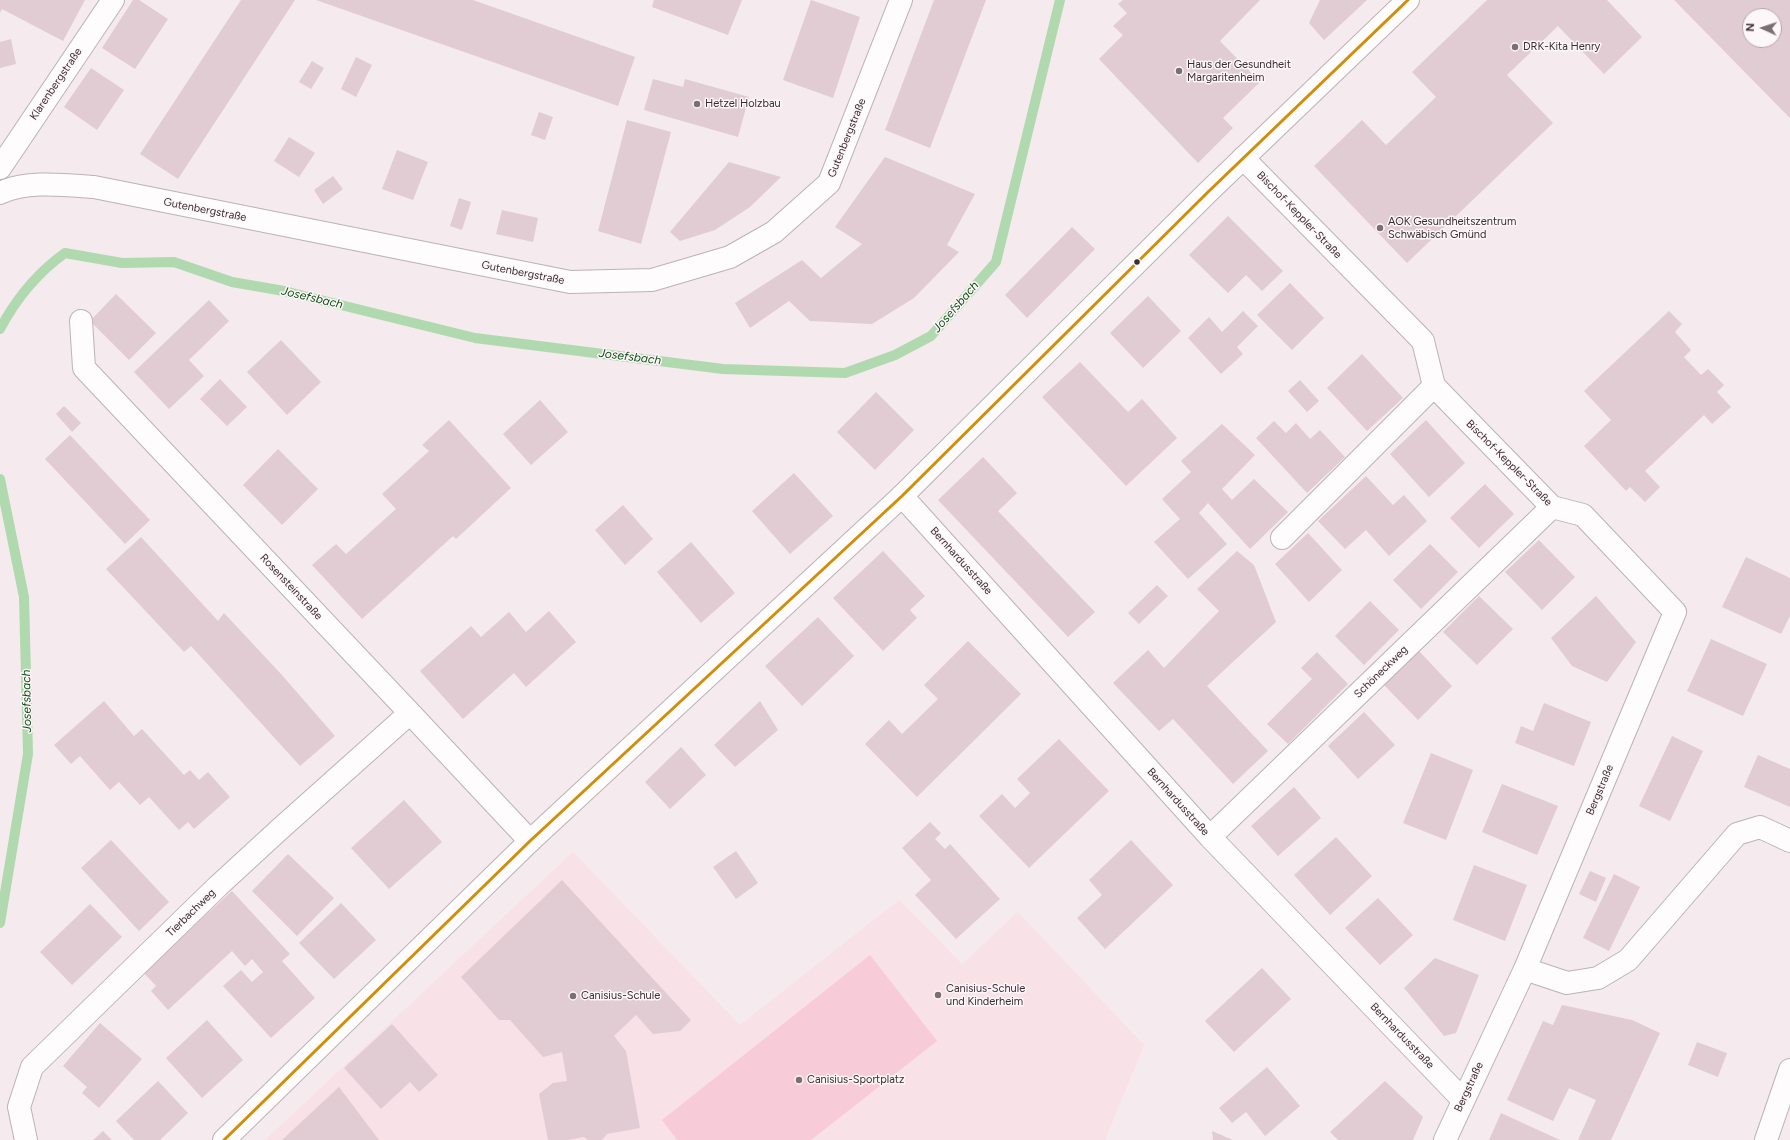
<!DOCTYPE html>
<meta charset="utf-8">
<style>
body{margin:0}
#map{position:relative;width:1790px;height:1140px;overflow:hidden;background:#f5eaed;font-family:Figtree,sans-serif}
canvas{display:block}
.north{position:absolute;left:1742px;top:8px;width:40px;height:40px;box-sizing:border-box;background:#fef7f9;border:1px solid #b0a6a9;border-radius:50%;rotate:273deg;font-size:11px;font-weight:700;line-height:16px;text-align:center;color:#3a2d31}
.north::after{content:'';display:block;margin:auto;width:14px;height:18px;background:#7b6f73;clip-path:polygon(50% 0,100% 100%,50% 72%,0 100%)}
</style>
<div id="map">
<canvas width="1790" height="1140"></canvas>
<div class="north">N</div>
</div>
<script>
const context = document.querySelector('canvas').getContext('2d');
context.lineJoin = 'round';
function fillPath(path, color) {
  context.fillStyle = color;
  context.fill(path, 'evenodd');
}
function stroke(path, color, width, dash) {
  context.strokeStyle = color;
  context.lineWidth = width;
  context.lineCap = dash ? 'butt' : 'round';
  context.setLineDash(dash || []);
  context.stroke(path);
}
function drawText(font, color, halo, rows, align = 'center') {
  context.font = font + ' Figtree,sans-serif';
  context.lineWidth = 3;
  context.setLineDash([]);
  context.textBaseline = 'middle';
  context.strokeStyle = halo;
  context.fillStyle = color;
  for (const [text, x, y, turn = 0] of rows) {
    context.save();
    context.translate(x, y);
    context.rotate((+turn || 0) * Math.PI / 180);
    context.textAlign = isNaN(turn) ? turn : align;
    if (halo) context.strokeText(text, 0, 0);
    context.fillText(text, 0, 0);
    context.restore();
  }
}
const built = new Path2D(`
 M573,852L740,1025L899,900L962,964L1018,912L1144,1045L1105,1140H265Z`);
const green = new Path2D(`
 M870,955L937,1041L811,1140H677L662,1120Z`);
const stream = new Path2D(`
 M0,329C16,299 37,273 65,253L122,263L174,262L232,282L284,291L475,338L723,369L845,373L895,355L931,336L996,262L1060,0
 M0,479L24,597L28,754L0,923`);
const building = new Path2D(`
 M0,0H85L63,41L2,9L0,13Z
 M133,0H139L168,19L135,69L102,48Z
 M241,0H295L178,179L140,154Z
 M316,0H473L635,57L618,106Z
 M654,0H742L728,35L652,7Z
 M811,0L860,17L833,98L783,80Z
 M934,0H986L930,148L885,130Z
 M1123,0H1260L1220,41L1260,82L1223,118L1233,128L1198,163L1099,59L1123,35L1113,26L1127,13L1118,4Z
 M1320,0H1367L1324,40L1309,23Z
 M1487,0H1607L1642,37L1604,74L1558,26L1507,75L1553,123L1407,263L1314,166L1362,120L1386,145L1436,97L1412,72Z
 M1674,0H1790V118L1782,110ZM1750,16H1774V40H1750Z
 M11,39L16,64L0,68V42Z
 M356,57L372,65L356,97L341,89Z
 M312,61L324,68L311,89L299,82Z
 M91,68L124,90L97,130L64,107Z
 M653,79L683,87L685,79L749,97L738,137L644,110Z
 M539,112L553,117L545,140L531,135Z
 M627,120L671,132L641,244L598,231Z
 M289,137L315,153L299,177L274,161Z
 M397,150L428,162L413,200L382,189Z
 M885,157L975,194L947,245L959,252L914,298L872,324L810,321L789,301L750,328L735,303L802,260L821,278L862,244L835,227Z
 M729,162L781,177L750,207L715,230L680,241L670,232Z
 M333,176L343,189L323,204L314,190Z
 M459,198L471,202L462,230L450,226Z
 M502,210L538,218L533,242L496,234Z
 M1228,216L1283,271L1262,291L1246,275L1228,293L1189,255Z
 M1072,227L1095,249L1027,318L1005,295Z
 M1290,283L1324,318L1292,350L1257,315Z
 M116,294L156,333L129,360L90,321Z
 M1148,296L1181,331L1143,368L1110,333Z
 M209,300L229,321L189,360L204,376L169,409L134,372Z
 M1243,311L1258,326L1237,347L1243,354L1221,374L1188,338L1209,317L1222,332Z
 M1669,311L1682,324L1675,332L1691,350L1684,357L1701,375L1708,369L1724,385L1717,392L1731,407L1712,424L1704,415L1645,471L1660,487L1645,502L1630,487L1626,491L1584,446L1611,420L1584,391Z
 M281,340L321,382L287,415L247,372Z
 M1362,354L1403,398L1367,431L1327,388Z
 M1080,362L1128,412L1142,399L1177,438L1126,486L1042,397Z
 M220,379L247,407L227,426L200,399Z
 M1300,380L1319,401L1307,412L1288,391Z
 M876,392L914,430L875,470L837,432Z
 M540,400L568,432L531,465L503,434Z
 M64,406L81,423L72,432L56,414Z
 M449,420L511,488L456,539L453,536L362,619L312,565L336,544L346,554L396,509L382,494L429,451L422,445Z
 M1426,420L1465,463L1429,497L1390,454Z
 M1274,421L1286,433L1296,423L1310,439L1320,430L1345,457L1307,493L1256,438Z
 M1222,424L1255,455L1222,489L1232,500L1254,479L1288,512L1250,549L1208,503L1199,513L1227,544L1188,579L1154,542L1180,519L1162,499L1191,472L1181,461Z
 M70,435L150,520L125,544L45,459Z
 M278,449L318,489L282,525L243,485Z
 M983,457L1017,493L998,511L1095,612L1068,637L938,500Z
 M794,473L833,516L790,554L752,511Z
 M1366,476L1393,505L1404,495L1427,521L1389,556L1366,530L1345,549L1318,521Z
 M1485,484L1514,514L1479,548L1450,518Z
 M623,505L653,539L625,565L595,530Z
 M1308,533L1342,570L1309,602L1275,564Z
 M141,537L218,621L224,613L281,674L335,736L300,766L191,646L184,652L106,569Z
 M1539,540L1575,577L1542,610L1505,572Z
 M691,542L735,593L701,623L657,572Z
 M1430,544L1458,572L1421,609L1393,580Z
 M883,551L925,596L910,610L917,618L883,651L833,598Z
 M1237,551L1254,565L1276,622L1207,686L1268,751L1233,784L1173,719L1159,731L1113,683L1148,650L1164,668L1219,611L1197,589Z
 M1746,557L1790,578V616L1781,634L1722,607Z
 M1157,585L1168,596L1139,624L1128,613Z
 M1479,596L1513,629L1477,665L1443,632Z
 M1596,596L1636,642L1607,682L1572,666L1551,638Z
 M1370,601L1399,630L1364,665L1335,636Z
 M549,611L576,642L526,687L514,673L463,719L420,671L471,626L481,637L509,612L526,632Z
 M818,617L854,656L802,706L765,666Z
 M1711,639L1767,664L1743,716L1687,691Z
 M968,641L1021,694L917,797L865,744L889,720L902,734L938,699L924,685Z
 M1419,651L1452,686L1418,720L1384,685Z
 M1317,652L1348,684L1288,744L1267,724L1312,679L1301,668Z
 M104,701L134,736L142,729L184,775L190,770L199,780L208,772L230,797L194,829L188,822L179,830L149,797L140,805L119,782L110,790L80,756L71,764L54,745Z
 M760,701L778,730L735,767L714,745Z
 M1544,703L1591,722L1574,766L1515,743L1521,726L1533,731Z
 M1364,712L1395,745L1358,779L1328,746Z
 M1672,736L1703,751L1670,821L1639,806Z
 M1059,739L1109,791L1029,868L979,816L1002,794L1015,808L1030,793L1017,779Z
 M681,747L706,775L670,809L645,782Z
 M1431,753L1473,770L1446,840L1403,823Z
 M1758,755L1790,769V807L1744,787Z
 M1502,784L1558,806L1537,855L1482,832Z
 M1294,787L1321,818L1278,856L1251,826Z
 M404,800L442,842L389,889L351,848Z
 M930,822L941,833L935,839L945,849L950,844L1000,899L956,939L915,895L931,880L902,848Z
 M1336,837L1372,876L1330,915L1294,875Z
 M111,840L169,902L139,931L81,868Z
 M1131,840L1173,885L1105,949L1077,918L1102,895L1089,880Z
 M736,851L758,883L736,899L713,867Z
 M288,854L334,898L297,936L252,891Z
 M1474,865L1527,885L1505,941L1453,920Z
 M1590,871L1606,878L1596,902L1579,894Z
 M1614,874L1640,887L1609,951L1583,938Z
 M562,880L691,1020L680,1031L653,1034L636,1015L614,1036L626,1051L640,1128L607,1134L602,1140H588L584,1137L568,1140H548L539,1094L553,1083L567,1081L562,1052L543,1057L510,1020H499L461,977Z
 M232,891L290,954L282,961L315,998L271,1038L223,986L241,970L252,982L263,972L252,959L245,966L232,951L168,1010L151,991L156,986L143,972Z
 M1378,898L1413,935L1380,965L1345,928Z
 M341,903L376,940L334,979L299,943Z
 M90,904L122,937L72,985L40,952Z
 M1435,958L1479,975L1456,1033L1444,1036L1404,988Z
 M1262,968L1291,999L1234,1052L1205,1021Z
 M1562,1005L1632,1020L1660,1033L1611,1140H1578L1596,1100L1569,1088L1553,1121L1507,1100L1543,1021L1553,1025Z
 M207,1020L243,1060L202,1098L166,1058Z
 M100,1023L142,1059L99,1108L82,1093L87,1087L63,1066Z
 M392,1024L438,1075L419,1092L410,1082L381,1109L344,1068Z
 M1697,1042L1727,1053L1718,1077L1688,1065Z
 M1267,1067L1300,1106L1265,1136L1246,1112L1232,1123L1219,1108Z
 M158,1081L188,1113L160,1140H134L116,1121Z
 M1385,1081L1423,1117L1413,1140H1338L1330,1132Z
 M339,1087L379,1140H282Z
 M1501,1113L1560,1140H1489Z
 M103,1131L112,1140H93Z
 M1212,1131L1233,1140H1213Z`);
const minor = new Path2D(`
 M1243,158L1423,341L1434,386L1552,507L1583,515L1675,612L1525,969L1445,1140
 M0,168L113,0
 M0,193C26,180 65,185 94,187L570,282L652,280L730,257L774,232L829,183L901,0
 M81,321L84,368L410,713L530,841
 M902,496L1210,837L1463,1100
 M1282,538L1434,386
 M1210,837L1552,507
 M1525,969L1567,983L1598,978L1628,960L1737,834L1760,827L1790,841
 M26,1140L19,1107L32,1067L218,886L280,829L410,713
 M1766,1140L1790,1070`);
const secondary = new Path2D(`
 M224,1140L530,841L902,496L1208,192L1408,0`);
const bus1 = new Path2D(`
 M224,1140L530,841L902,496L1208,192L1408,0`);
const markers = [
 [1515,47,4,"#7b6f73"],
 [1179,71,4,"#7b6f73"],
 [697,104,4,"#7b6f73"],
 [1380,228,4,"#7b6f73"],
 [1137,262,3.5,"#3a2d31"],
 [938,995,4,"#7b6f73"],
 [573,996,4,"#7b6f73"],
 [799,1080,4,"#7b6f73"]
];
const poiNames = [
 ["DRK-Kita Henry",1523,47],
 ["Haus der Gesundheit",1187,65],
 ["Margaritenheim",1187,78],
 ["Hetzel Holzbau",705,104],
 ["AOK Gesundheitszentrum",1388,222],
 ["Schwäbisch Gmünd",1388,235],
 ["Canisius-Schule",946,989],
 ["und Kinderheim",946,1002],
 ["Canisius-Schule",581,996],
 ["Canisius-Sportplatz",807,1080]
];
const streetNames = [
 ["Klarenbergstraße",56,84,-56],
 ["Gutenbergstraße",847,138,-68],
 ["Gutenbergstraße",205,210,11],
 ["Bischof-Keppler-Straße",1299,215,46],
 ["Gutenbergstraße",523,273,11],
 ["Bischof-Keppler-Straße",1509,463,45],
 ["Bernhardusstraße",961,561,48],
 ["Rosensteinstraße",291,587,47],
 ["Schöneckweg",1381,672,-44],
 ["Bergstraße",1600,790,-67],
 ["Bernhardusstraße",1178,802,48],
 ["Tierbachweg",191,913,-44],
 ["Bernhardusstraße",1402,1036,46],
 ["Bergstraße",1469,1087,-65]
];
const waterNames = [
 ["Josefsbach",312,298,13],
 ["Josefsbach",956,307,-49],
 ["Josefsbach",630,357,7],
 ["Josefsbach",27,701,-91]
];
fillPath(built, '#f9e1e8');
fillPath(green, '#f8cbd9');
stroke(stream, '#b1d9af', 10);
fillPath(building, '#e1ccd3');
stroke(minor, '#bdb2b5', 24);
stroke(secondary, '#bdb2b5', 24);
stroke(minor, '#fefcfc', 22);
stroke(secondary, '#fefcfc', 22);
stroke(bus1, '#d18e0a', 3);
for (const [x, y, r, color] of markers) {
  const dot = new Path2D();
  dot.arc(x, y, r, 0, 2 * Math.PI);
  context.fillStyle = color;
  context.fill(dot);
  stroke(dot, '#fef7f9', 1.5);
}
drawText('11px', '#3a2d31', '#fef7f9', poiNames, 'left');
drawText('11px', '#3a2d31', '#fef7f9', streetNames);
drawText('italic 12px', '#0c4e15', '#fef7f9', waterNames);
</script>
